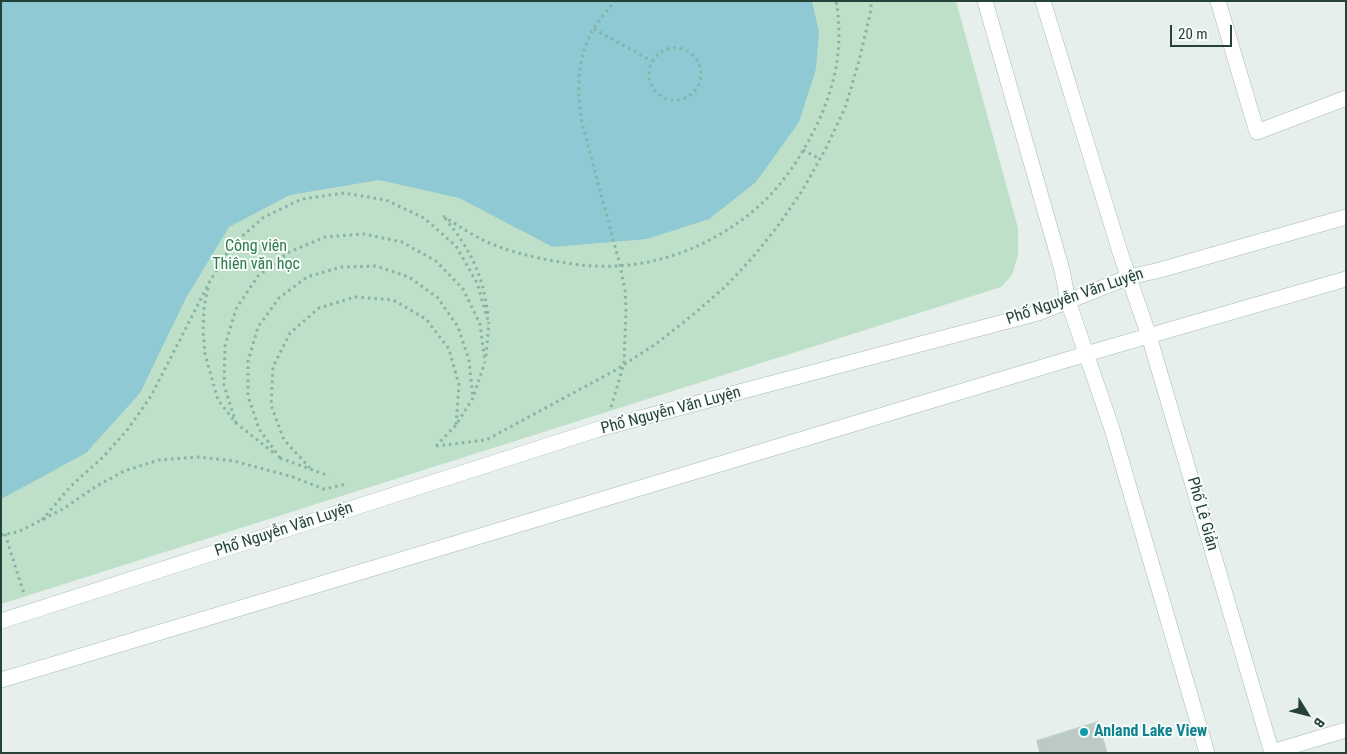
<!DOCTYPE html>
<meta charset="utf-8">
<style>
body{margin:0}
#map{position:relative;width:1347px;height:754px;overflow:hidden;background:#e6efeb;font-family:"Roboto Condensed",sans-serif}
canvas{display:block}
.frame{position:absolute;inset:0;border:2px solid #24423a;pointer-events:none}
.north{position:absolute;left:1282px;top:689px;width:50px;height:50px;-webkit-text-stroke:4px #f7fbf9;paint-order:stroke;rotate:126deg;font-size:14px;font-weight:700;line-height:20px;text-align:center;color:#24423a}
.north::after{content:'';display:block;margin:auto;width:18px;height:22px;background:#24423a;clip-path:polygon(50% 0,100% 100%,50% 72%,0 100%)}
.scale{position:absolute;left:1170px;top:25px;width:62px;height:22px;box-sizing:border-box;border:2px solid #24423a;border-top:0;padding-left:6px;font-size:15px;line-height:18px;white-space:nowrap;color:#24423a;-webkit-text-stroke:4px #f7fbf9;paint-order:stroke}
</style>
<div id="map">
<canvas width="1347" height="754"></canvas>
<div class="frame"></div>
<div class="north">B</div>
<div class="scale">20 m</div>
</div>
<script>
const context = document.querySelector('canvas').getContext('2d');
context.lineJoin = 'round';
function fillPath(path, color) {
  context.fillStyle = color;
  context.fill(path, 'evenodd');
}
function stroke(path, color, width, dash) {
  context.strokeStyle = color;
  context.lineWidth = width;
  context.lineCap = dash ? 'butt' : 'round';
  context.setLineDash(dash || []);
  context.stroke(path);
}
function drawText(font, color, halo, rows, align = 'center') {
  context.font = font + ' "Roboto Condensed",sans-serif';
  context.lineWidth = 4;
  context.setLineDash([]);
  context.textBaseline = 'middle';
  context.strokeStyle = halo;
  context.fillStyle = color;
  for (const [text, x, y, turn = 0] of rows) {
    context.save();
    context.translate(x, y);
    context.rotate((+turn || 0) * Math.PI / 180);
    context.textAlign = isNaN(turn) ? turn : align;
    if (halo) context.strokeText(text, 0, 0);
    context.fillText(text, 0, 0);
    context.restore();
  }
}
const green = new Path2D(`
 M1,1H956L1018,228V255L1012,275L1001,287L1,604Z`);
const water = new Path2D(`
 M1,1H812L819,32L816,69L799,122L756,182L709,219L647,239L553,247L459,198L379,180L290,195L229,227L186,298L140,393L86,453L1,499Z`);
const building = new Path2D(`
 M1098,722L1107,753H1040L1037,741Z`);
const path = new Path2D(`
 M594,29L652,61
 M649 74a26 26 0 1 1 52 0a26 26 0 1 1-52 0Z
 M803,150L820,159
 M443,216C457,225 471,234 485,241C507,251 531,257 554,261C568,263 582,266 596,266C656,269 715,245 759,206C780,187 796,164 809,140C833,97 845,50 836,1
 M445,218C471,251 483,274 488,316
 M208,288L204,307L203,331L205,354L218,400L236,423L275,454
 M486,356L489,322
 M611,407L624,364L626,311L625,290L620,265L582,123C576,89 577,51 598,22C603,15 609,8 615,1
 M236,423L224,385L225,346L236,309L258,276L289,252L325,237L364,234L402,242L436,261L463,289L480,324L485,362
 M436,446L486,440L614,371L656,344L695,313L726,286L753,257L777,227L802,191L826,148L845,108L859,61L871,10V1
 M436,446L456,425L473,398L485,362
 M280,458L259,429L248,396V361L258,327L279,298L307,277L341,267L376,266L409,277L438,298L458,327L469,360L473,398
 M280,458L329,476
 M310,468L284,440L271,405L273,367L290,333L319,308L355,297L393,300L426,319L449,349L459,385L456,425
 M42,520L71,486L103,457L128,429L151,396L210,281L232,245L264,217L302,199L344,193L386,200L424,218L456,246L477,283L489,324
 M5,534L24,594
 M1,535L18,532L63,509L95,487L124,471L159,460L198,457L234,461L293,477L324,489L346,484`);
const minor = new Path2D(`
 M1218,1L1257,132L1346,98
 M1272,752L1346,730`);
const secondary = new Path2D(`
 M985,1L1062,270L1068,301L1112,429L1207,753
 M1043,1L1120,252L1149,336L1272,753
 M1,621L599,429L1038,313L1129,277L1160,270L1346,217
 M1,680L1086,354L1346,279`);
const markers = [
 [1084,732,5,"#0f9aa8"]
];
const parkNames = [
 ["Công viên",256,247],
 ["Thiên văn học",256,265]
];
const streetNames = [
 ["Phố Nguyễn Văn Luyện",1075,297,-19],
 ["Phố Nguyễn Văn Luyện",671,411,-15],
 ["Phố Lê Giản",1202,514,74],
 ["Phố Nguyễn Văn Luyện",284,530,-18]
];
const cultureNames = [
 ["Anland Lake View",1094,732]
];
fillPath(green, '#bfe0c8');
fillPath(water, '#8ec9d4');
fillPath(building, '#bbcac4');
stroke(building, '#b8c9c2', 1);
stroke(minor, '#a8b8b2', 16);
stroke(secondary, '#a4bbb3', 16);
stroke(path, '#86b3a5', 3, [2.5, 4]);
stroke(minor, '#fff', 15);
stroke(secondary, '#fff', 15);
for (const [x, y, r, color] of markers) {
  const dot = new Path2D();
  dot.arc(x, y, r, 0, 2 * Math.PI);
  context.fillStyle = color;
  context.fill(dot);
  stroke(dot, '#f7fbf9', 2);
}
drawText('16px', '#2d7a4b', '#f7fbf9', parkNames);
drawText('16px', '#24423a', '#f7fbf9', streetNames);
drawText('bold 16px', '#0d838f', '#f7fbf9', cultureNames, 'left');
</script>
